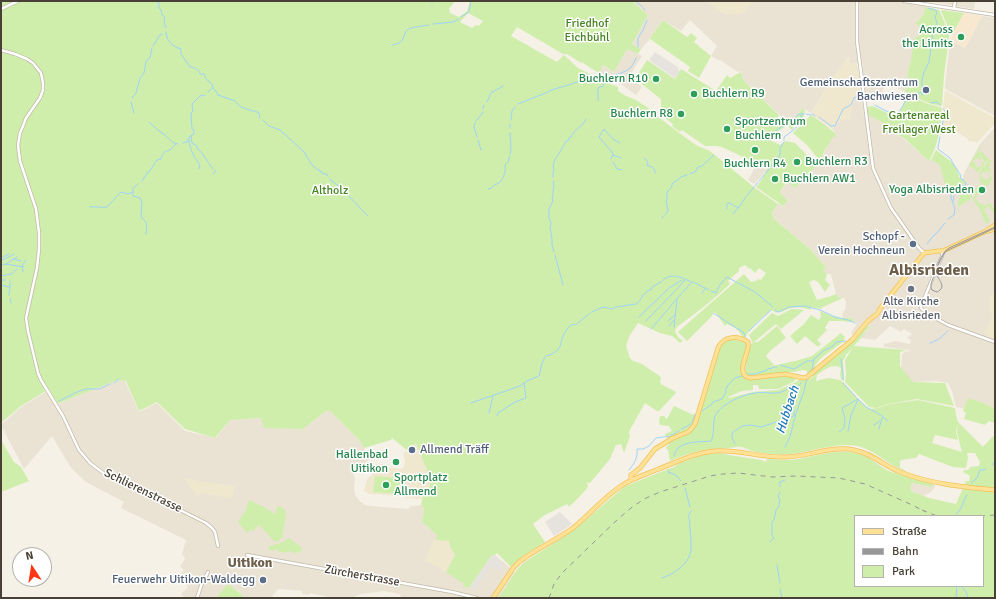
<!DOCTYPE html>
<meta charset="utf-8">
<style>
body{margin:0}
#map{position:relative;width:996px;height:599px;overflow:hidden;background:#f5f1e7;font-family:Signika,sans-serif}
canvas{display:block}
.frame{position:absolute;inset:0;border:2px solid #494135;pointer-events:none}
.legend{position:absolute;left:854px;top:515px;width:130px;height:72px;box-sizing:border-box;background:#fff;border:1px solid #b6b3ae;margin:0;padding:5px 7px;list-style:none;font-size:12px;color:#494135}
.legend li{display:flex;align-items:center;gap:8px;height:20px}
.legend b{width:20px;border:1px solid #b6b3ae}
.north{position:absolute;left:12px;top:547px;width:40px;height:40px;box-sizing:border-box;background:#fff;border:1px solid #b6b3ae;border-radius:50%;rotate:348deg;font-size:11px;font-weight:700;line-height:16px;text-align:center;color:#494135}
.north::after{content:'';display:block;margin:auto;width:14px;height:18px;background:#ff3714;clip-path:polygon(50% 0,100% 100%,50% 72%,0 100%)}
</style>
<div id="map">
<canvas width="996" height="599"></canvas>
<div class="frame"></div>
<ul class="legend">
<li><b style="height:5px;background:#ffe196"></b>Straße</li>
<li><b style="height:5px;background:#979797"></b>Bahn</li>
<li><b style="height:11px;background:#d0eeab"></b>Park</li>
</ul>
<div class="north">N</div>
</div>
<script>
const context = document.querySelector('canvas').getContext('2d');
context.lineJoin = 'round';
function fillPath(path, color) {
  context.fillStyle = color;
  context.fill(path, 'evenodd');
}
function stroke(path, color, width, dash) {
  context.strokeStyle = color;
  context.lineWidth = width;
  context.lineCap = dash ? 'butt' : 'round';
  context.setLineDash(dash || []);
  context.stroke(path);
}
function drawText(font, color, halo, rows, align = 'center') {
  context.font = font + ' Signika,sans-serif';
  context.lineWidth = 3;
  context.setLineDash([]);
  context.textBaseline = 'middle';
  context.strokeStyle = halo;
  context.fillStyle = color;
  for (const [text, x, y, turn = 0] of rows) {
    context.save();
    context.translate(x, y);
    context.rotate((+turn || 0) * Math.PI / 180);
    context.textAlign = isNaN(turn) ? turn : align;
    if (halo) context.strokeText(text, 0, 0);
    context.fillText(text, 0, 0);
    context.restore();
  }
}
const residential = new Path2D(`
 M632,1H975L974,9L926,1L924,14L916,23L924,27L910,66H909L905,92L887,83L879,96L866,97L862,63L850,64L849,56L832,79L811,113L803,108L797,115L791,119L785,120L748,85L743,79L741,71L738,72L720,60H718L711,56L717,46L690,20L681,31L663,20L654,33H653L650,39L641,49L632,44L648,15Z
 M982,16L995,18V116L947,90L945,88V86L950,41L965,48Z
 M627,48L642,56L629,77L642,87L636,95L622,85L589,67L594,60L614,72Z
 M862,98L864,117L868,114L880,121L900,137H902L929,161L930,159L940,165L965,183L963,180V175L980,144L995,127V409L986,404L968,398L964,409L956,407L952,391L948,383L936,381L913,382L901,370L902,355L903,353L911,350L884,347V344L896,341L910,344L911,340L907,338L912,334L904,329L901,332L890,326L875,340L861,338L866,330L870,328L867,325L856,338L851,333L857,324L853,321L852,318L847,319L842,317L843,312L845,310L846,302L844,298L838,297L836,294L831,274H827L822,271L826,267L810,249L774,219L772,213L779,203L783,206L788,201L780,192L788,181L795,188L820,161L830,141L836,134L832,129L840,121L850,115L854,99Z
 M757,164L768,169L754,184L748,180Z
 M118,380L125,381L139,412L157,403L185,431L216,438L230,420L261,418L303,429L326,411H330L360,441L370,459L353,474L355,478L354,489L355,494L358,499L361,502L365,505L370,506L408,509L411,506L421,505L424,509L422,522L437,535L449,541L450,546L455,555L464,584V588L470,587L492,555H495L515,572L498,598H402L399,594L384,591L361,594L351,598H343L328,597L310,593L309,595L302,594V591L278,589L271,598H245L239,591L234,589L228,585L216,598H185L181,594L188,587L178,576L184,570L180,566L185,559L182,554L186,540L121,508L124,502L86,482L71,468L52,436L24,469L1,425L21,407L47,391L55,405Z
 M911,483L932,487L933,484L935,486V487L931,492L923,496L910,490Z`);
const commercial = new Path2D(`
 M964,13L982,16L965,48L950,41L951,38Z`);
const education = new Path2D(`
 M707,1H754L742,14L725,15Z
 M849,56L850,64L857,63L862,98L854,100L850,115L851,119L840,121L832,129L811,114L832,79Z
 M945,91H946L995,118V123L978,142H976L968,141V139L946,125H941Z
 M995,290V339L984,334L993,316L991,315L988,298L989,299Z
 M416,443L428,469L430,476V486L425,494L423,495L422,499L406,498L404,496L369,494L364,491L367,479L372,475L373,465L377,464H383L387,467L401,469L404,467L405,460L403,453L408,451Z
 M186,478L198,481L235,486L232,499L203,493L197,496L185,479Z
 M435,539L449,541L450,546L455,555L446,572L425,560L432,543Z`);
const green = new Path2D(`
 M1,1H455L449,9L450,13L459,17L467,11L470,1H632L648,15L632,44L641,49L638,54L627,49L614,72L603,65L599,73L589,67L582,62L581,63L567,54H563L517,27L511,36L557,62L564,55L578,68L607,83L618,87V91L626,96L636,100L647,107L653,113L686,138L696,145L710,151L755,188L778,204L772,213L774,219L810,249L826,267L823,271L827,274L825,280L830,285L825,292L818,282L814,280L809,282L817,300L831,296L836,294L838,297L843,298L823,307L821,309L817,308L811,307V310C805,308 798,306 792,308C782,310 781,316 771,310C762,318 750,327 745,338L742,337C740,330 734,327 727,324L725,326L715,312L712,315V316L687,341L678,332L679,331L744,274L751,282L756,281L758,279L761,280L766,273L759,268L755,273L750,268L749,269L745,265L739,268V271L728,281L730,284C713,300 695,314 677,327L675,331L678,337L683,341L680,343L672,336L660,333L638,323L629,337L626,346L630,358L633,361L642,364L661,377L660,382L661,384L676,392L675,394L659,411H657L645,403L631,428L629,432L630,436L624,453L621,444L616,445L610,459L590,483L587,482C587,483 588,485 588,486C588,489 572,504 569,507L567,504L545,515L533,524L545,542L522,557L511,567L497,553L495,555H492L470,587L463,588L464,584L446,572L455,555L450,546L449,541L436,540L437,535L422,522L424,509L421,505L423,495C436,487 428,471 423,461C421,455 418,449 416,443L408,451L392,438L391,440L364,448L360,441L330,411H326L303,429L264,428L261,418L230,420L215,438L185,429L157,402L139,411L126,381L118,380L57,404L49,389L21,406L1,423ZM468,13L483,21L479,26L476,25L472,28L460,22Z
 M925,7L939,10L949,32V38L944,75L942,105L941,106L928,103L905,92L909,66H910L914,38L920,36L924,27L915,24L924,14Z
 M942,10L964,13L952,35L950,32L942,13L941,11Z
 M663,20L687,37L691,33L697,38L694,42L711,56L699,78L688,71L690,67L650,39L653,33H654Z
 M647,60L675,79L681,69L716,91L727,75L730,78L741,72L743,79L748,85L779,115L778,117L781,121L779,124C784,121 785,121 791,119C796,117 800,112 803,108L805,110C804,117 803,126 795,125L792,130L787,125L776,133L770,139L766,138L780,145L786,141L795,143L817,165L795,188L787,181L780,192L788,201L783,206L756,187L763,178V176L768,169L722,147L716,146H705L682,130L680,132L672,126L673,124L661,115V99L635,79Z
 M908,95L928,104L940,107L942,108C940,128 939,144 929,161L903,137H901L880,121L868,115L867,107L873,106L897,118Z
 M811,115L824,124L836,134L834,138L833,137L825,150L820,161L807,145L793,133Z
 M982,144V145L979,151L980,154L982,151L986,157L989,159L987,161L989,160H993H991L989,168H990L991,173L986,170L987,172L986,173L983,172L980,176L987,181L990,176L988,174L989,173L990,174L991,177H992L990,184L987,186C977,182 977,175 984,166L985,169V165L988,162L986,161L985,163L981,155H979L982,159L980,160L978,158L973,160L977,168L982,165L981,163L983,161L984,165L977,173L975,169L969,165Z
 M936,150L953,163L958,171H957L959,175V177L963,180L965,183L959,187L957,185L950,188V193L947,194L940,165L931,160Z
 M980,184L983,186L977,190L978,193L976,195L978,196L975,198L981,205L983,202V206H984L990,203L995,210V212L993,213L989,206L984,209L990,221L986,224L979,208L978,207L973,199L975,194L973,191Z
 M969,186L973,194L971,197L972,198L958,207V204L960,195H964V194H960L961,192H963V188Z
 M792,309L804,310L781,329L776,324L754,342H758L777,326L786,338L769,352L766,356L774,365L768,367L799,360L812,356L841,333L845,337L843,342L821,358L815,366L816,372L856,338L867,325L870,328L866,330L861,338L854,346L907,350L900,352V366L913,382L945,383L954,406L917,399L888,404L877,408L869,407L845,382L846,374L845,360L853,347L846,355L843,361L844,379L843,380L841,379L840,374L841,368C832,363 824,370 817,375L816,381H818L819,380L829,378L840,380L843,382L857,398L869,409L878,408L890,404L918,400L955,408L956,415L958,422L983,447L992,437L995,436V483L993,492L995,493V598H498L518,568L523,563L574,530L624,487L638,481L676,466L677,464L703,455L719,453L729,455L761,460L766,462L767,459C777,459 788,461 798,459C818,456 838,448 859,454C873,458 878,466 891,472L933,484L932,487L911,483V491L929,498L956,504L966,481H969L970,476L963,472L964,470H968L970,467L979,466L980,462L975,453H967L968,458L966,468L953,467L919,454L917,457L913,459V458L902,460L900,461V468L903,469L906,471C888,466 876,450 857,446C835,442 813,452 791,454C777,455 763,454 749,450C746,449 744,447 741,447C737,446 733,448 729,448C704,448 692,452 670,461L668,450L666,448L669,444L665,434L672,431L669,426L660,425L659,421L660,416H664L666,419L668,417L674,406L698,417L709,385L720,347L724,341L731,339L746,342L747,345L741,370V374L745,373L746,359L751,344L753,343L749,335L772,313L778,316ZM803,370L807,371V374L813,376L810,379L799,380L794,383L778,390L753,392L729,398L728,397L742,391L753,390V385H758L759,389H778L795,381V378L787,376L748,380L744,378L750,376L788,373ZM958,423L957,433L962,452L932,443L935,435L958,440L956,432ZM855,516H983V586H855Z
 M820,311C832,316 839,319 852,318L853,321L851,322L842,321H829L825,328L827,330L817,340L821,344L818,347L805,336L797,344L790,336L804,324L811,315L819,320L821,316Z
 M968,398L986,404L995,409V423L989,421L985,425L964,419L966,413L963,411Z
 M1,440L14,462L21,467L29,481L1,492Z
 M375,476L400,478L398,494L373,492Z
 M249,500L264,507L275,514L278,505L285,510L286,515L282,538L280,540L275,542L259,525L253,531L251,529L247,533L238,522L245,512Z
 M289,538L302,548L301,552L293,553L290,551L284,553L278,551V549L270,551L269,547L270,546L281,543Z
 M228,584C235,590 239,591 245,598H216Z`);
const parking = new Path2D(`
 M655,52L679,68L678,69L680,71L675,78L649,60Z
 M560,512L572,524L554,536L545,522Z
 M492,555L495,556L500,561L503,566L499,571L492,566L480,581H479L478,582L479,583L474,590L470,587Z`);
const stream = new Path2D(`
 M155,1L159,3V8L161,10L162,15L165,17L164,22L166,28
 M432,1V3
 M636,1C638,4 642,6 645,10
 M928,8L936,10
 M461,17L469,12L471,1
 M433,24L453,22L459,19
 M166,32C166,41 173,47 181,49V54L190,67C195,67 199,70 200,74H204L206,79L212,84L213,88L216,91L218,95L235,101L241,107L252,111H255L259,113L260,118
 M392,45C398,44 402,43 404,36C404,35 406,31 407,30C410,27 424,26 429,25
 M153,46L160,35L162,34
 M638,47V38L643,30L647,20
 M606,81C612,74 627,73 631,67C633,65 635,61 636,58
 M562,87C576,83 590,75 605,82
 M549,91L561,87
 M208,92L212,88
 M908,93L913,95L922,92
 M922,95L923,89L922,85V80L924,72L929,62L933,31L937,23L935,17L937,13L936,11
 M132,98L136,93L140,78L144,73L146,61L150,58L152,48
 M598,101C599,96 597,93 598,88L603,86L604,83
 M131,102L134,113
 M487,102L491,93L503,86
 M931,103L937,102L940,105
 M518,104L548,92
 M875,105L886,111L892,112L896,114C901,111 906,101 907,95
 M483,109L484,105
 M806,114L811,115
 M812,114L815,116
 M819,117L831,126H835L843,109L851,105L854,98L858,96L861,97
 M263,120L269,126L280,130L290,139L304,152L312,165L318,170H320V172H322L323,174H327L328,176
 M511,120L512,111L515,107
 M476,121L482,114L483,112
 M149,122C154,127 159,131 165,135C170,139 171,143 178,144
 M475,123L474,127L477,137
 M942,125L943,122V116L945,111L943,109
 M510,128V124
 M941,132L942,128
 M510,133C510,139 512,149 510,154
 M191,136L192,143L197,146V148C204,154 207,162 213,169
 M771,137L774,132L786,124L799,114H801
 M940,137L938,147V149L950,158L952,161
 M189,140C190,150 194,157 200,165L199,169
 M478,140L481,150
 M784,140V137L791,132L801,123V114H804
 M183,143L187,142L190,136L194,134V130L192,129L191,113L193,111L192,105L194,102L200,96L205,95
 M613,155L621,158
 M644,158C647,159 647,161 648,163L647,165L652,167L655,170V173
 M611,159L613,155L612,152L599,137L604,129L613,139L620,143
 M777,160L780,155V148L784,142
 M613,162L617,169L622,170
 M766,173L775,161
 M213,174L216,170
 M690,174L696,171L698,167L702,166L714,155
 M553,177V174L554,170C550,161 563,150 566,141H568L569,138L571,137C574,129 583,127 586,119
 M330,179L344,191L368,216
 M142,181L148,172H149L157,160L161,159C163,153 164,151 170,150L176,144
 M554,181L553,184L554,186C553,190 553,196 552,198L553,201L549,209V218L551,223L550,227L552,239V245L554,252
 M759,181L765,174
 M755,186L758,182
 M488,189L492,188C495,183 497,185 500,182C504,178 506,170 505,165L508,162L510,156
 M133,192V196L140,198L142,202L141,217C148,223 147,225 146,234
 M953,201L954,196
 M90,207C95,206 101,208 107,207L121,192L128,194L133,192V188L138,184
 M727,209V205L728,203C732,203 735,208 739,207L745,198L754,187
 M733,214L739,207
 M665,215L668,211L666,200L667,199V192L672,187V184L681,177L687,175
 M662,218L663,216
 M948,219L954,215L955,208L953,204V202L951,199V191L955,188H958L966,185C966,182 964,180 961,179L960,174L952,162
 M935,235L945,223
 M927,244L934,235
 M555,255L563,285
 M1,258L9,254
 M14,259L21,261
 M1,263L2,260L11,256L14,254
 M6,264L17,257
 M1,265L5,264L24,267
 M22,266L26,260
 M22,267L23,272
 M1,276L11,274L17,269
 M1,280H5
 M662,281C671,272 681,277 691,282H693L709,290
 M1,285L10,287L9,295
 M10,287V281
 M669,288L682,280
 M676,290L685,280
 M711,291L716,293C718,286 722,282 727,277L755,292L773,307
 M682,293L691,283
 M702,293L705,289
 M10,299L11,303
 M775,310L778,312L789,307L805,306L820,310L835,317L848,320L855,323
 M592,312L603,307L612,309L616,307L636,304C639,302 641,299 643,295C645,293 647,292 649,290H651L652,287L661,282
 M714,314H715L744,333L745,337
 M639,317L668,289
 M646,321L675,291
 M668,321L675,315
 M669,326L674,320
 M674,327L677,300
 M651,329L681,294
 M749,331L771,310
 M930,343C937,341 943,336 948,331
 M546,356L552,354C555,352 557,351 559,348C561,345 561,342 562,339C563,335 568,327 571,325C573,324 575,325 577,324L579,322L590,313
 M841,359L843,375V380
 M780,365L794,369L807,361H812L823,351L833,346L836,342L846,341
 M812,370L813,364L814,360
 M747,374H755L764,371H765L769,368L770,369L774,367H777
 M114,383L119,379
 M843,383L856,397
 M858,399L866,407L879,414L888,421
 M59,401L77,392L86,389H99L110,384
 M471,403L520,386L527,381L539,376L542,363L545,357
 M700,412L711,405L713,402L722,399L726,392V389L728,385L735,378L742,376
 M489,413L493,396
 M497,416L498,413L515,402L526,398L524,383
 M874,425L880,421
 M681,429C690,425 693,424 695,414
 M879,429L882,418
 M848,431L851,415L858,400
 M839,432L844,428L845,418L842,408L858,399L857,398
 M735,444L732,437V433L742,426L750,425L761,427L794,416C794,399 788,398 801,383
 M785,447C787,443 790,438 791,433C794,419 798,406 803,394C805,389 805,384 807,379
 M674,456C675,452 677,448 681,446C689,441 703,442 711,441C715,434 712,421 716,414C723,403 744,394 756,393C764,391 773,395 781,392C785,391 788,388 792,386
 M992,465L995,461
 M629,470C634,464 638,458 637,449H643L649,446L656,438L670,436L679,431
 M669,470L668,472L676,475L681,481
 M971,483L977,478L980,470H983L986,469
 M780,487V482L785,480
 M685,488L690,507
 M956,514C963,509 962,502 967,495
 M770,542L774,538L772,535V522L774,520L776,510L779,506L780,500L778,496L780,492
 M777,565L780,583
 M662,578C674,574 691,563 691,548C691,542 691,536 690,530C690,526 689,524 690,520L688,517L691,511
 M961,586L966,592L968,598
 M780,589L782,598
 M956,598L957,586`);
const minor = new Path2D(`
 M857,1V41L873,168L886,197L891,208L919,248L924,253
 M904,1L995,15
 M1,9L18,1
 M954,9L955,1
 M1,50L15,54L27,59L33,63L41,73L43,83V90L40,98L26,118L23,126L20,133L18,145L20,161L36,209L39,233V249L37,268L26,318L28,331L38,373L41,380L63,416L79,450L90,463L106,475L168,504L206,523L212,528L215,532L218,546
 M943,251L942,256L921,306V308L926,313L948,325L995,342
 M247,555L452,592L477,598
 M197,598L201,586L208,572`);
const major = new Path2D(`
 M984,232L995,225
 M631,480V475L640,468L655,449L673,438L688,432L692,428L695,424L718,348C723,336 737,335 748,342C751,352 733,374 750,378L785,374L803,378L807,377L852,340L868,321L877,314L882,306L924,253L938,251H943L984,232L995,229
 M493,598L514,567L519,562C536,549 556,540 573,528C589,515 603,498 621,486C631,479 644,475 656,470C675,463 693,453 714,451C738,449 761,458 786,457C808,457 832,445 854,450C872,453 884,466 900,472C930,484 963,487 995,490`);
const tram = new Path2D(`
 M995,227L949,248C942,252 935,267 937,275C939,281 947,287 937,292L932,290C930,287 931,284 932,281C936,271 940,259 946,251L995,228`);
const rail = new Path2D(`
 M922,510L937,516
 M980,516L995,515
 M549,598L554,584L562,573L618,519L631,508L644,499L660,492L710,476L723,474L738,473L772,477L796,476L839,478L865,484L910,504L926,512`);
const markers = [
 [961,37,4,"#2e9e5b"],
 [656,79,4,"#2e9e5b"],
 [926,90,4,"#5c6f8a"],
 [694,94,4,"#2e9e5b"],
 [681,114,4,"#2e9e5b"],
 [727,129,4,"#2e9e5b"],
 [755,150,4,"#2e9e5b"],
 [797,162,4,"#2e9e5b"],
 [775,179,4,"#2e9e5b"],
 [982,190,4,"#2e9e5b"],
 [913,244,4,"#5c6f8a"],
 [911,289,4,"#6b7280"],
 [412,450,4,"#5c6f8a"],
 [396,462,4,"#2e9e5b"],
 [386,485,4,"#2e9e5b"],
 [263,580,4,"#5c6f8a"]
];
const parkNames = [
 ["Friedhof",587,24],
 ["Eichbühl",587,38],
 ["Gartenareal",919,116],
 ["Freilager West",919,130],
 ["Altholz",330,191]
];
const leisureNames = [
 ["Across",953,30],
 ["the Limits",953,44],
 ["Buchlern R10",648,79],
 ["Buchlern R9",702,94,"left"],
 ["Buchlern R8",673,114],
 ["Sportzentrum",735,122,"left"],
 ["Buchlern",735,136,"left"],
 ["Buchlern R3",805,162,"left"],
 ["Buchlern R4",755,164,"center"],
 ["Buchlern AW1",783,179,"left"],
 ["Yoga Albisrieden",974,190],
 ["Hallenbad",388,455],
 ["Uitikon",388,469],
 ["Sportplatz",394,478,"left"],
 ["Allmend",394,492,"left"]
];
const serviceNames = [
 ["Gemeinschaftszentrum",918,83],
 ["Bachwiesen",918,97],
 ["Schopf -",905,237],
 ["Verein Hochneun",905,251],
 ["Allmend Träff",420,450,"left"],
 ["Feuerwehr Uitikon-Waldegg",255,580]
];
const worshipNames = [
 ["Alte Kirche",911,302],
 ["Albisrieden",911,316]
];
const streetNames = [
 ["Schlierenstrasse",143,491,26],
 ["Zürcherstrasse",362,576,10]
];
const waterNames = [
 ["Hubbach",788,410,-72]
];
const quarterNames = [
 ["Uitikon",250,563]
];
const districtNames = [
 ["Albisrieden",929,271]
];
fillPath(residential, '#eae3d4');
fillPath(commercial, '#f9e8d0');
fillPath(education, '#f0e7cf');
fillPath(green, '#d0eeab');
fillPath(parking, '#e6e3df');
stroke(stream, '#9dd3f9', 1);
stroke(minor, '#c2b9a8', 4);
stroke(major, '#f1c359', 5);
stroke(minor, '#fff', 2.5);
stroke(major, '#ffe196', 3.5);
stroke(tram, '#979797', 1);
stroke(rail, '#979797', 1, [5, 5]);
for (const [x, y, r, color] of markers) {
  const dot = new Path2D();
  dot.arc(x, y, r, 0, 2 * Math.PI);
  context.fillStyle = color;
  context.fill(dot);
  stroke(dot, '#fff', 1.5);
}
drawText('12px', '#468321', '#fff', parkNames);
drawText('12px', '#27864d', '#fff', leisureNames, 'right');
drawText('12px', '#4e5e75', '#fff', serviceNames, 'right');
drawText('12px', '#5b616d', '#fff', worshipNames);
drawText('12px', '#494135', '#fff', streetNames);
drawText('italic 13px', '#207ab9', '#fff', waterNames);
drawText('bold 14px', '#6e5f4b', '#fff', quarterNames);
drawText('bold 16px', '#6e5f4b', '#fff', districtNames);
</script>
